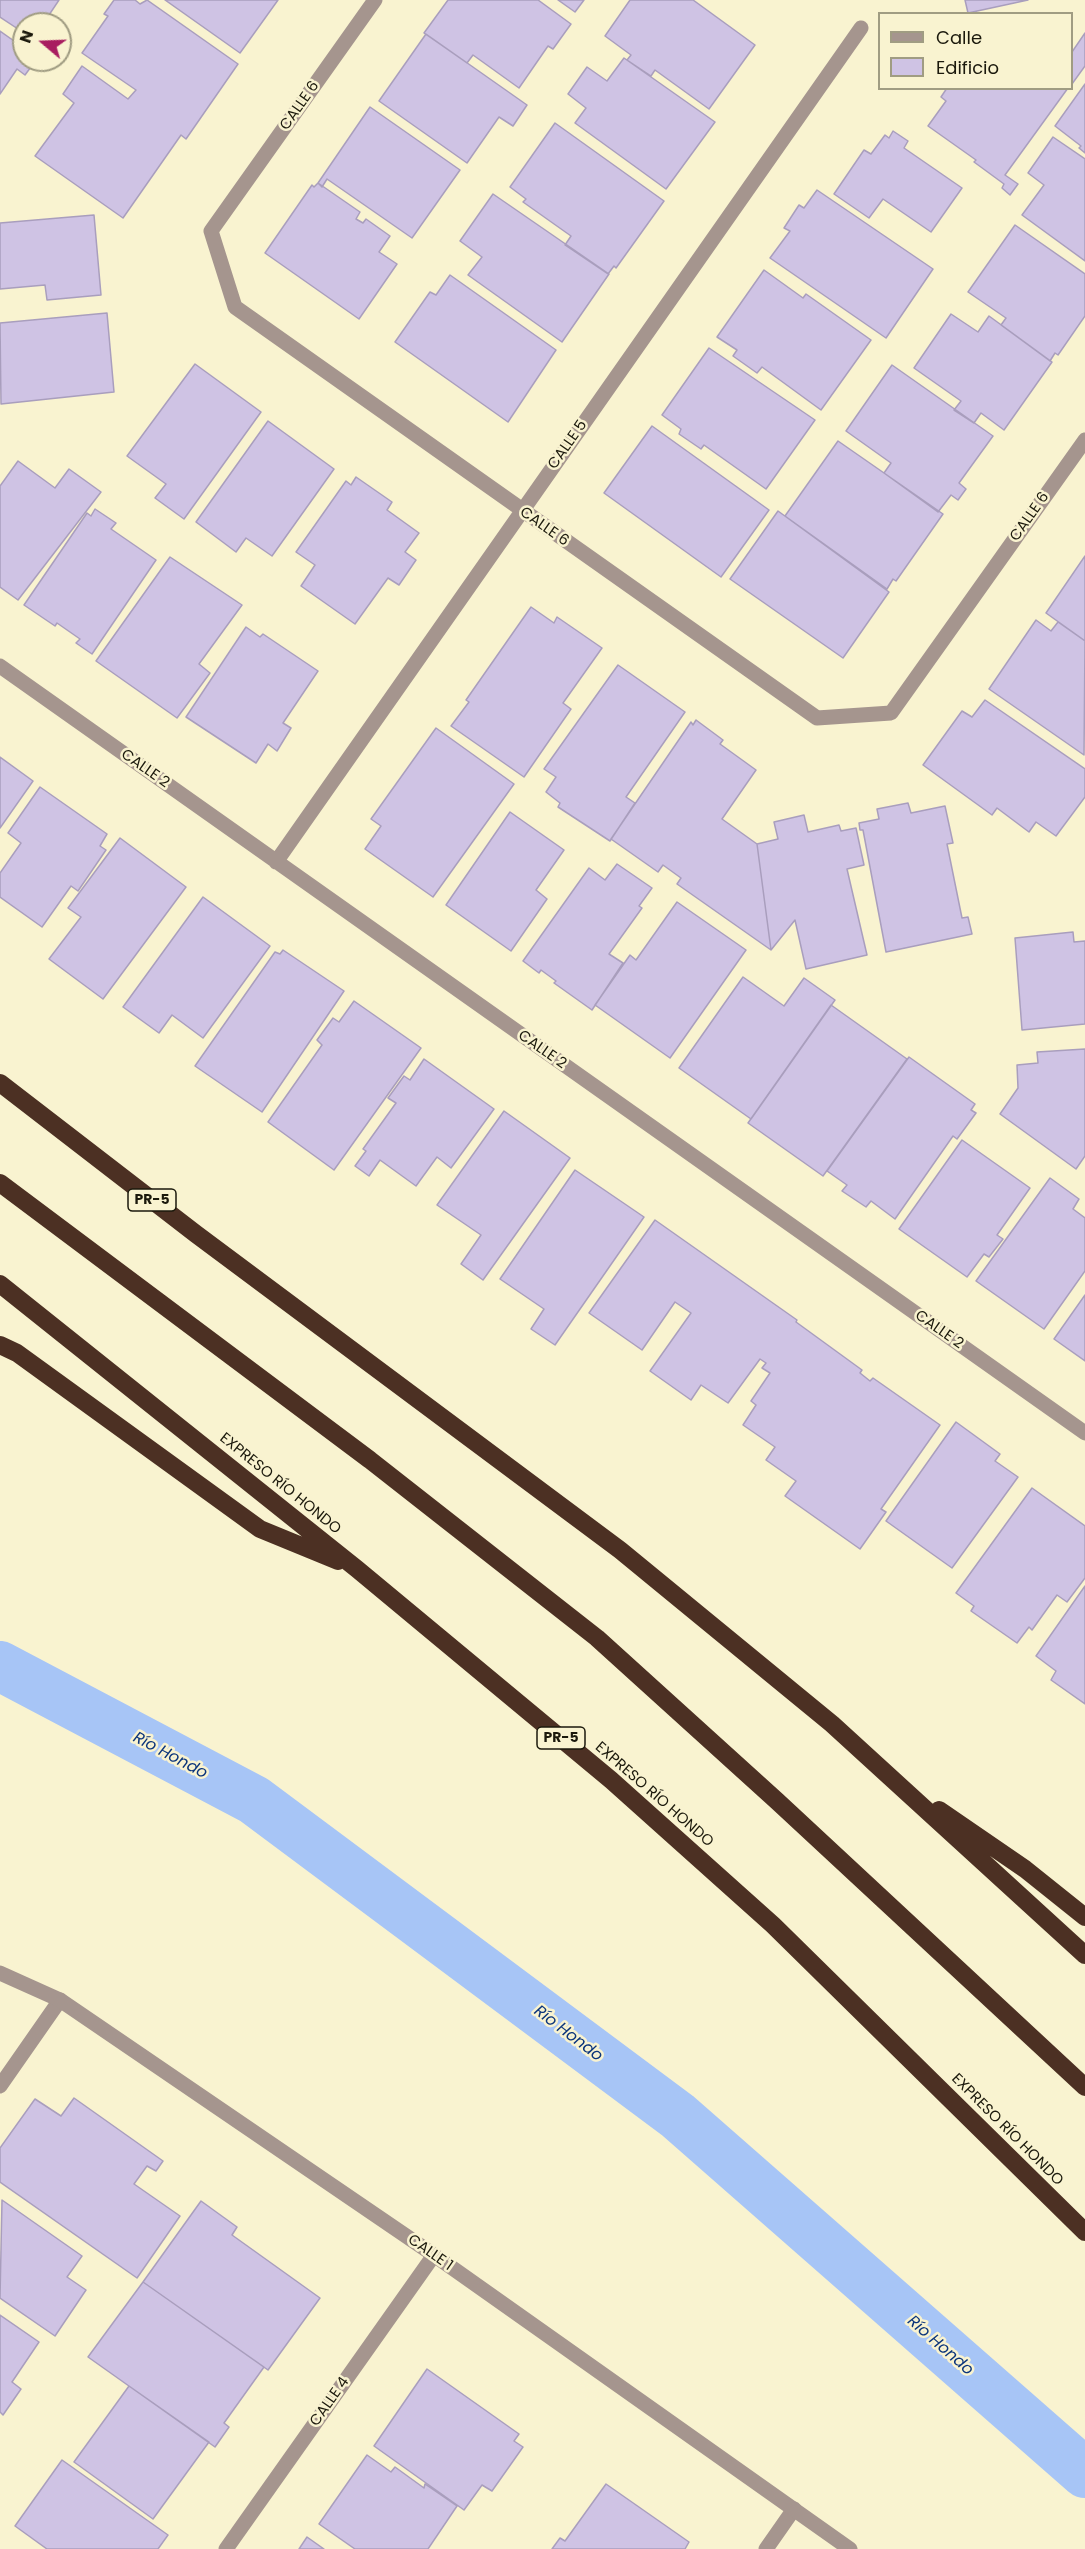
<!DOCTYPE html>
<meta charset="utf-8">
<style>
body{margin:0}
#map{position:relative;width:1085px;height:2549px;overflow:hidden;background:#f9f3d0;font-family:Poppins,sans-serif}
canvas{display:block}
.legend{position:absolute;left:878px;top:12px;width:195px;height:78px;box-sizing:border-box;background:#f9f3d0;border:2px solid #a09c82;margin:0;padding:8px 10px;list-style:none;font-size:18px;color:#1b190c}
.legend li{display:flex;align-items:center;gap:12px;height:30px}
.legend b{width:30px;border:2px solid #a09c82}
.north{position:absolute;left:12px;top:12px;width:60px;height:60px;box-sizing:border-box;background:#f9f3d0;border:2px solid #a09c82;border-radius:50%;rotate:289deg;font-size:16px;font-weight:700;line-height:24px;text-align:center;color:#1b190c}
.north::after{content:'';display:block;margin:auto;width:21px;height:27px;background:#a81d60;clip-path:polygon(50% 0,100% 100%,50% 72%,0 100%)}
</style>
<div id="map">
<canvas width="1085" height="2549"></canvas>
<ul class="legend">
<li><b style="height:8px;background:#a5958e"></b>Calle</li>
<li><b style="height:16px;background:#cfc3e4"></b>Edificio</li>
</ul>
<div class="north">N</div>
</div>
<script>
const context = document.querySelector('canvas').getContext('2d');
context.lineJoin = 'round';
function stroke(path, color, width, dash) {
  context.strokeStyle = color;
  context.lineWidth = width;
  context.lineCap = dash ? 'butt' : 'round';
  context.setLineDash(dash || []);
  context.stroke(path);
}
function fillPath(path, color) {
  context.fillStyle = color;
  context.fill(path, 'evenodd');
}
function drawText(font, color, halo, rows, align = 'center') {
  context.font = font + ' Poppins,sans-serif';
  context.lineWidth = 5;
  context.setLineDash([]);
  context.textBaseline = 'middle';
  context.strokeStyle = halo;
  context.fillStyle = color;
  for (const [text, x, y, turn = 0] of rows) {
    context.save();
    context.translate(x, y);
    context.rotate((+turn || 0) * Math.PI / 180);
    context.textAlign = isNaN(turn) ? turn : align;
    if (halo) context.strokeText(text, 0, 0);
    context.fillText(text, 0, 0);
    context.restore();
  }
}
const canal = new Path2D(`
 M0,1666L254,1800L678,2116L1085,2473`);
const building = new Path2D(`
 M0,0H59L43,24H24V33L0,17Z
 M114,0H135L140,4L147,0L238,64L186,139L181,135L123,218L35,156L74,103L63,94L82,66L128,99L136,90L82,53L108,16L104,14Z
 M165,0H278L240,53Z
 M448,0H538L571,24L553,49L548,46L519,88L473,55L467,63L424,33Z
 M558,0H584L575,12Z
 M630,0H693L755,45L709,109L655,70L651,76L627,60L631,55L605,36Z
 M965,0H1028L968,13Z
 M0,31L24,48V60H36L25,75L17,69L0,94Z
 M1085,33V66L1072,84V52Z
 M426,34L527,105L513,126L499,117L467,163L379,101Z
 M624,58L715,122L666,189L575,123L586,108L568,94L587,67L607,81Z
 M1085,84V153L1079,148L1081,146L1055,126Z
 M947,88H1068L1005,175L1018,184L1010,195L1002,188L1004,184L974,162L976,160L928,126L946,101L941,97Z
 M370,107L460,170L412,238L327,179L322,187L318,183Z
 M555,123L664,201L616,268L614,266L608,274L565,245L571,236L523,202L526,199L510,187Z
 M893,131L908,141L904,148L962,188L931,232L883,199L869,218L834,194L864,150L871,154L885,135L889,138Z
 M1053,137L1085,159V261L1022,215L1044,185L1028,173Z
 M318,183L360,212L356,219L363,223L366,219L390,236L379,252L397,264L359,319L265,253L312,185L314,187Z
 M817,190L933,269L886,338L770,258L790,231L784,228L799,205L804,208Z
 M493,194L609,274L562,342L468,275L482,257L460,241Z
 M94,215L101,295L47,300L45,285L0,289V223Z
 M1015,225L1085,274V316L1058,355L1055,353L1050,361L1001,325L1006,318L968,292Z
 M764,270L803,298L806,294L871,340L821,410L762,367L757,373L733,356L737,350L717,337Z
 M450,275L556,350L508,422L395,342L430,292L436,295Z
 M107,313L114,392L1,404L0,323Z
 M951,314L978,332L989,316L1052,362L1004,430L981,413L974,423L954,410L961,401L914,368Z
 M709,348L815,420L766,489L704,445L701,449L679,434L681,429L662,415Z
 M195,364L261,412L184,519L155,498L166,484L127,456Z
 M892,365L993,436L959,483L966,489L958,500L951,495L938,512L884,473L891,463L846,431Z
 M268,421L334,469L272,556L246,538L236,552L196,522Z
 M652,426L769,510L721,577L604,493Z
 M838,441L943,514L896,581L893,579L887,589L785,516Z
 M18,461L55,488L69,469L101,492L18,600L0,587V486Z
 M356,477L392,502L387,510L419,533L405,552L416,560L399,585L388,578L355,624L301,586L315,565L296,552L346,481L351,485Z
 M95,509L116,523L111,529L156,560L92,654L76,643L80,639L57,623L55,626L24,605L87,513L91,516Z
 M778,511L889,592L843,658L730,579Z
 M1085,556V641L1046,613Z
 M170,557L242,605L199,664L210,673L177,718L96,661Z
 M531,607L554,623L557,617L602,648L563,703L571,709L524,777L451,726L469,702L466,700Z
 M1036,620L1051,631L1058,622L1085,641L1084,755L989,689Z
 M246,627L260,637L263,634L318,671L283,723L291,728L277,751L268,744L256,763L186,717Z
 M618,665L685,712L626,797L635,803L610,841L558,807L560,803L546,792L556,777L544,769Z
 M985,700L1085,769V797L1056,836L1036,822L1029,832L997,808L992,815L923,765L962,711L972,717Z
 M696,720L723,740L720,744L756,770L722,819L757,844L771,950L677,884L681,878L663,865L658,872L611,839L691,722L693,725Z
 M436,728L514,784L433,897L365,849L381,826L371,819Z
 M0,757L33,781L0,828Z
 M40,787L107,834L100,846L106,850L78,891L71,886L42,927L0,897V873L21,843L8,833Z
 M908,803L911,813L945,806L953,843L947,844L962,918L968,917L972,934L886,952L863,830H860L859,823L879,819L877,809Z
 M510,812L564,850L536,890L547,899L511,951L446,905Z
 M804,815L808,832L839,825L841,831L856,828L864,865L847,869L867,955L806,969L795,920L771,950L757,844L778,839L774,822Z
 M120,838L186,887L103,999L49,959L81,917L68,908Z
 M617,864L652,888L639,906L642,908L609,954L623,963L592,1010L554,983L556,981L541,970L539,973L523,961L589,868L605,880Z
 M203,897L270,946L203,1038L172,1015L159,1033L123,1007Z
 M677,902L746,950L670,1058L595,1005L630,955L636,960Z
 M1073,932L1074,942L1085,941V1024L1022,1030L1015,938Z
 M283,950L344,991L262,1112L195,1066L275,952L280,954Z
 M743,977L784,1006L804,978L835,1000L751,1119L679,1068Z
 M354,1001L421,1048L334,1170L268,1122L322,1045L317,1040L333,1018L339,1022Z
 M831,1005L907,1059L823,1176L748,1123Z
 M1085,1049V1156L1076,1169L1000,1114L1018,1088L1017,1065L1038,1063L1037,1052Z
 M909,1057L975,1104L971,1110L976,1113L957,1139L953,1136L895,1219L871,1201L866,1207L842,1191L847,1185L827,1171Z
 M424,1059L494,1109L451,1168L437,1157L416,1186L380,1160L369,1176L355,1166L366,1151L363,1149L396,1103L388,1098L404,1076L410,1080Z
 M504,1111L570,1158L483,1280L461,1264L481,1235L437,1205Z
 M962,1140L1030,1188L997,1235L1003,1239L989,1257L984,1254L967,1277L899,1229Z
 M575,1170L644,1217L555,1345L531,1329L544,1309L500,1279Z
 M1050,1178L1079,1199L1073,1209L1085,1218V1271L1044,1329L976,1281Z
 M655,1220L797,1320L796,1322L862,1370L860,1373L870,1381L873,1378L940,1425L881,1509L886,1512L860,1549L785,1496L796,1481L766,1460L775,1447L743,1425L756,1405L751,1401L770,1373L762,1368L766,1363L760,1359L728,1403L701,1385L691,1400L650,1371L691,1313L675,1302L642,1350L589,1313Z
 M1085,1295V1361L1054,1339Z
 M956,1422L1000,1454L995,1461L1018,1477L952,1568L886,1521Z
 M1032,1488L1085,1526V1578L1067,1602L1057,1595L1032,1630L1029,1627L1017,1643L971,1611L974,1606L956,1593Z
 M1085,1586V1704L1051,1680L1056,1671L1036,1656Z
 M74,2098L163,2161L156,2171L147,2166L134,2184L180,2216L137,2278L0,2182V2148L35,2099L61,2116Z
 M2,2200L82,2256L67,2277L86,2290L55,2336L0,2298Z
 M201,2201L237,2227L232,2235L320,2298L268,2370L143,2282Z
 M143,2282L264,2367L224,2423L229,2427L215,2447L88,2357Z
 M0,2315L39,2342L12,2382L21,2389L3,2415L0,2412Z
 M427,2369L519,2434L514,2441L523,2447L492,2491L482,2485L464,2510L374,2446Z
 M129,2386L209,2442L153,2519L74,2462Z
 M367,2455L391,2472L395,2467L424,2488L425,2484L457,2506L428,2549H355L319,2524Z
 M62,2460L168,2535L158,2549H47L15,2526Z
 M606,2484L689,2542L685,2549H552L560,2538L565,2541Z
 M307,2537L324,2549H299Z`);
const minor = new Path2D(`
 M375,0L211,231L235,307L817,718L891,713L1085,440
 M0,666L1085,1433
 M276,862L861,28
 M0,2086L60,2000
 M226,2549L434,2255
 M766,2549L794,2509`);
const tertiary = new Path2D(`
 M0,1973L60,2000L434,2255L850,2549`);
const motorway = new Path2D(`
 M0,1083L196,1234L620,1550L832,1724L1085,1955
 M0,1183L370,1460L597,1638L777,1801L1085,2087
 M0,1284L357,1569L611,1780L773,1925L1085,2232
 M0,1345L17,1353L260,1529L338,1561
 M939,1810L1025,1869L1085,1917`);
const shields = [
 [152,1200,48],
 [561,1738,48]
];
const shieldNames = [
 ["PR-5",152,1200],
 ["PR-5",561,1738]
];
const streetNames = [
 ["CALLE 6",300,106,-55],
 ["CALLE 5",568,445,-55],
 ["CALLE 6",1030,517,-55],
 ["CALLE 6",544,527,35],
 ["CALLE 2",145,769,35],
 ["CALLE 2",542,1050,35],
 ["CALLE 2",939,1330,35],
 ["EXPRESO RÍO HONDO",280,1484,39],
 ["EXPRESO RÍO HONDO",654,1795,41],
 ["EXPRESO RÍO HONDO",1007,2130,45],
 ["CALLE 1",430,2253,35],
 ["CALLE 4",330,2402,-55]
];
const waterNames = [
 ["Río Hondo",170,1756,28],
 ["Río Hondo",568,2034,37],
 ["Río Hondo",940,2346,41]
];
stroke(canal, '#a7c5f6', 50);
fillPath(building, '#cfc3e4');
stroke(building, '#a99ebd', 1.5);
stroke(minor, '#a5958e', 15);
stroke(tertiary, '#a5958e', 15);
stroke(motorway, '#4c3023', 18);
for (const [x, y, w] of shields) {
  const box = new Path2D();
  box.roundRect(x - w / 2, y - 11, w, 22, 4.5);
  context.fillStyle = '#f9f3d0';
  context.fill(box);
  stroke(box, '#1b190c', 1.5);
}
drawText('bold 14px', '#1b190c', null, shieldNames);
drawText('15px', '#1b190c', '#f9f3d0', streetNames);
drawText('italic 16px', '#0b357b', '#f9f3d0', waterNames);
</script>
